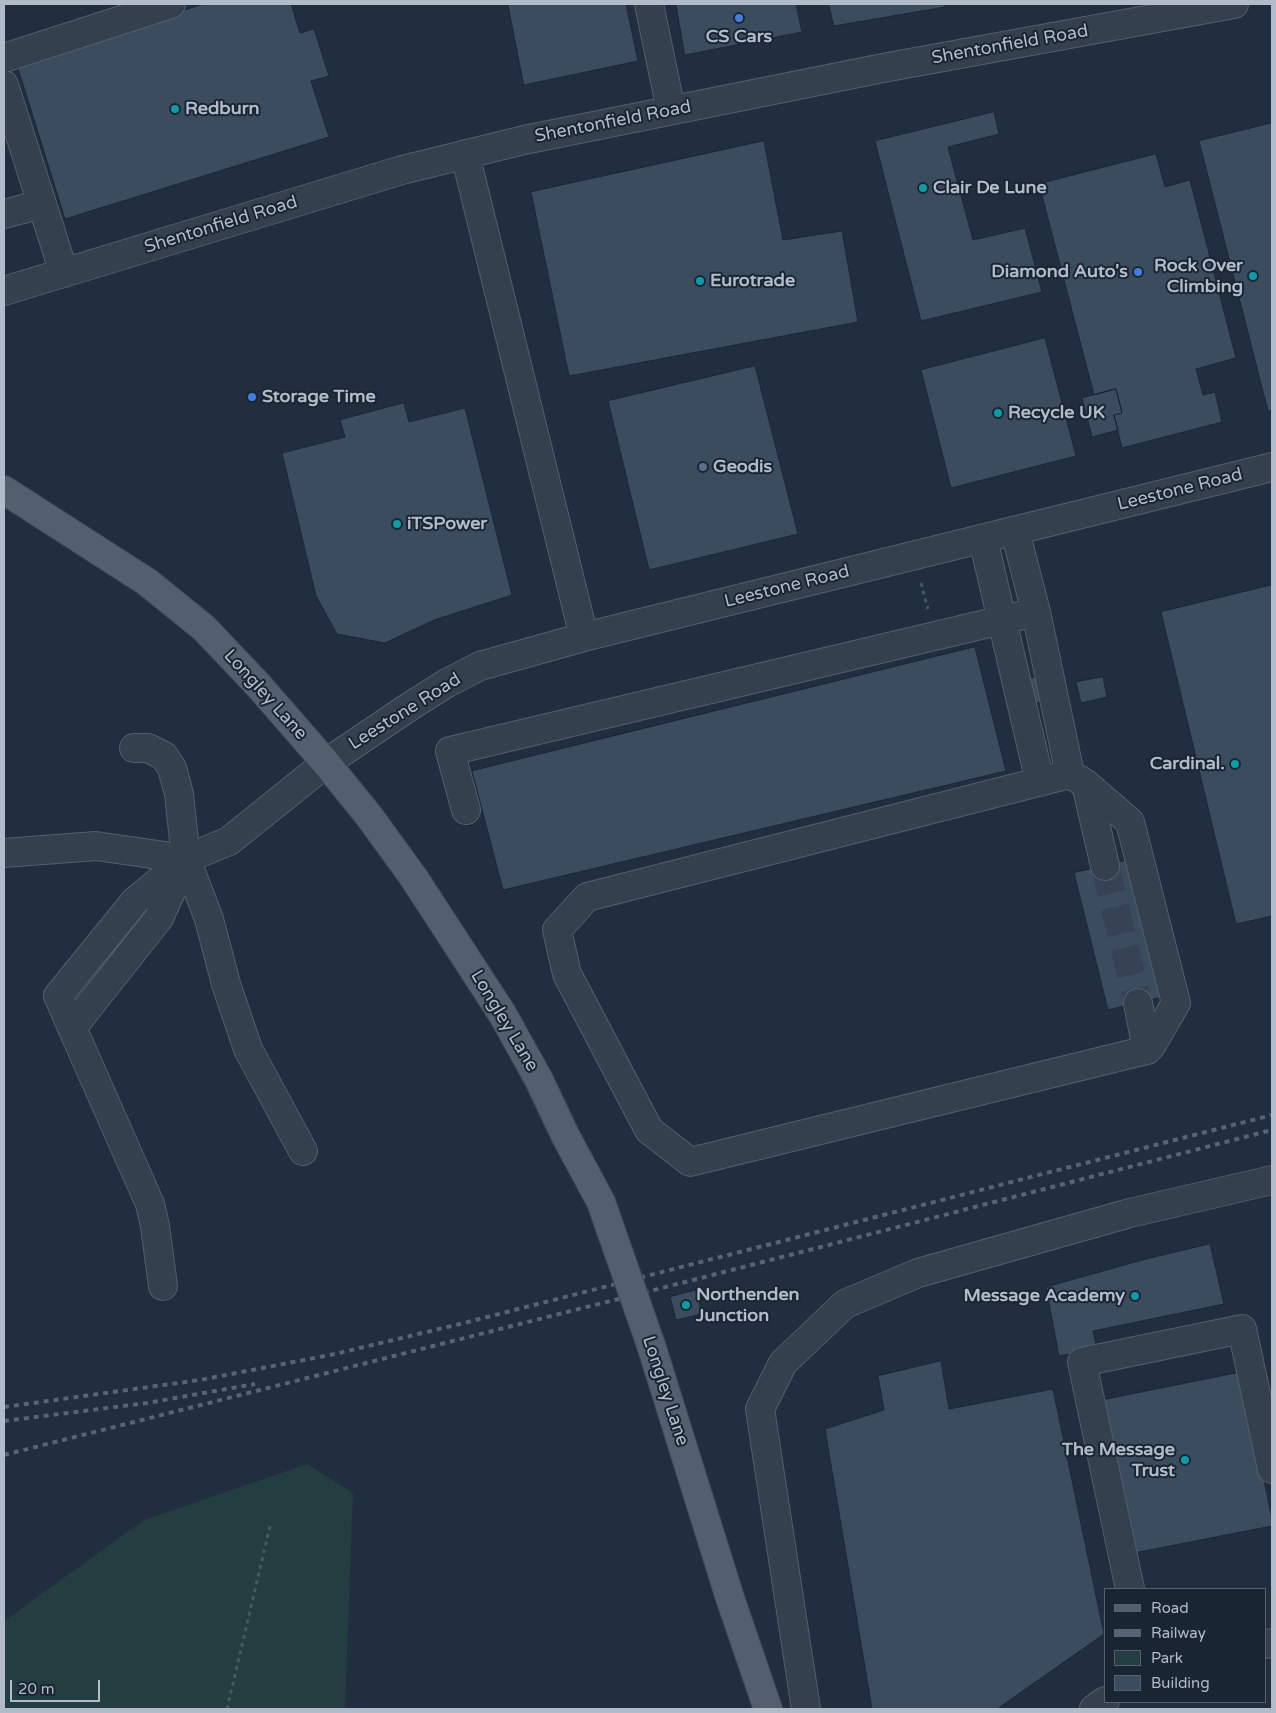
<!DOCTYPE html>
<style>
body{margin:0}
#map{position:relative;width:1276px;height:1713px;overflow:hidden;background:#212e3f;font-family:"Varela Round",sans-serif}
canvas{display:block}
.frame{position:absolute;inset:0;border:5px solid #b1bbca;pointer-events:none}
.legend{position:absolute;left:1104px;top:1588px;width:162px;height:115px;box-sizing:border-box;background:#1a2534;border:1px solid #566170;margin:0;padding:6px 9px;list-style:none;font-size:15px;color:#b1bbca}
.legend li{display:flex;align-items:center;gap:10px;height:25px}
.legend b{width:25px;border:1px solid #566170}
.scale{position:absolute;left:10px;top:1680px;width:90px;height:22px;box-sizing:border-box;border:2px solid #b1bbca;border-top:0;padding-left:6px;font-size:15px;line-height:18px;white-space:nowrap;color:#b1bbca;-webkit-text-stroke:4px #1a2534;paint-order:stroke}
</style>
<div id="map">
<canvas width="1276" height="1713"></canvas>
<div class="frame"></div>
<ul class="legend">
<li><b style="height:6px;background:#535f6f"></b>Road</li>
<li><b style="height:6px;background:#566476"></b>Railway</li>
<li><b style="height:14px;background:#233d40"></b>Park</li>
<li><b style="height:14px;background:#3c4c5f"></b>Building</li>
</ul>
<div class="scale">20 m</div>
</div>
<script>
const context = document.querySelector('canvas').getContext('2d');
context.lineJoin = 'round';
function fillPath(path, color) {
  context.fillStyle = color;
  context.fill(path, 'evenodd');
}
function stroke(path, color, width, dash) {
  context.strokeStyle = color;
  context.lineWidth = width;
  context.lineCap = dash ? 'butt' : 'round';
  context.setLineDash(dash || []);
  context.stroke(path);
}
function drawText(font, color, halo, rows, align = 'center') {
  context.font = font + ' "Varela Round",sans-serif';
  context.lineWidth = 4;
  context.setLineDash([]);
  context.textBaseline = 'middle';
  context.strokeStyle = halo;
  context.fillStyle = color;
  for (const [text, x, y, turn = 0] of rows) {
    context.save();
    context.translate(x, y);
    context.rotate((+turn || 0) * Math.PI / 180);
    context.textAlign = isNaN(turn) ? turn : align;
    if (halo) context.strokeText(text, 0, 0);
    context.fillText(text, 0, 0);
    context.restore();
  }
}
const green = new Path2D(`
 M307,1464L353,1493L345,1709H4V1621L144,1520Z`);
const building = new Path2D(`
 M204,4H291L300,33L314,29L329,76L311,81L329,137L65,219L16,62Z
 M508,4H626L638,61L524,85Z
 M676,4H796L802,32L685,55Z
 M829,4H945V7L834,26Z
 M994,112L999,134L948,147L973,240L1025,228L1042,292L921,321L875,141Z
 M1272,123V410L1268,411L1199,141Z
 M764,141L783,240L842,231L858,322L569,376L531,192Z
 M1156,154L1165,187L1190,180L1236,358L1196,369L1203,395L1215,392L1222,422L1122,448L1114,415L1122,413L1116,389L1094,395L1039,184Z
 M1045,338L1076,456L951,488L921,370Z
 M755,366L798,534L649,570L608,401Z
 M1116,389L1122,413L1114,415L1118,430L1092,437L1082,398Z
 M404,403L409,422L465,408L512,595L434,620L385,643L337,634L316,596L282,453L345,437L340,420Z
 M1272,585V916L1236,924L1161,612Z
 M975,647L1006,771L503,890L472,771Z
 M1037,677L1042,702L1033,704L1027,679Z
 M1103,677L1107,697L1081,703L1076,682Z
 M1128,860L1162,997L1108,1010L1074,873Z
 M1210,1244L1224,1304L1093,1331L1097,1349L1059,1356L1046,1287L1146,1259Z
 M696,1290L702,1314L676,1320L670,1297Z
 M941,1361L949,1409L1053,1389L1104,1634L997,1709H872L825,1429L884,1410L878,1376Z
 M1242,1372L1272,1519V1526L1129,1554L1098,1401Z`);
const minorTunnel = new Path2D(`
 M1105,866L1138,1003`);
const path = new Path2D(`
 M921,583L928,609
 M227,1709L270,1526`);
const minor = new Path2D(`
 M649,4L671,110
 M4,58L171,4
 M4,85L64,273
 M465,154L584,637
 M4,214L42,204
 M4,291L402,170L524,140L883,68L1234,4
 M1015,531L1036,612L1070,774L1086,784L1130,822L1176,1003L1151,1046L1147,1050L690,1162L649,1130L567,974L557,930L587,897L1070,774
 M983,539L1040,782
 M134,748H148L164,756L172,768L179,794L186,859L209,919L226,984L248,1049L303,1151
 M1086,784L1105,866
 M466,810L450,751L1036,612
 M4,853L96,846L186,859L229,841L326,763L409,707L447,683L480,666L584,637L1272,467
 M1138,1003L1147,1050
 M72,1028L159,918L183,865
 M163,1286L155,1226L150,1204L58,996L135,901L186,859
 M1130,1589L1082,1362L1242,1329L1272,1469
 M1265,1644L1272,1643
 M806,1709L760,1409L783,1363L845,1304L918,1273L1130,1213L1272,1180
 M1094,1709L1105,1701`);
const major = new Path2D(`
 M4,490L147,582L204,628L259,686L326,763L369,816L414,878L503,1015L539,1080L565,1135L601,1202
 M651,1345L730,1598L768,1709`);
const rail = new Path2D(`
 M4,1407L200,1380L335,1354L464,1323L1272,1115
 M4,1421L147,1403L255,1384
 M4,1455L705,1277L1272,1130`);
const majorBridge = new Path2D(`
 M601,1202L651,1345`);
const markers = [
 [739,18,5,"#3f7fe0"],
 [175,109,5,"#0f9aa8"],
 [923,188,5,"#0f9aa8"],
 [1138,272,5,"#3f7fe0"],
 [1253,276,5,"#0f9aa8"],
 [700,281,5,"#0f9aa8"],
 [252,397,5,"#3f7fe0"],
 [998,413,5,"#0f9aa8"],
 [703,467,5,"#5c6f8a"],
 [397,524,5,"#0f9aa8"],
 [1235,764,5,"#0f9aa8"],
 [1135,1296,5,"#0f9aa8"],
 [686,1305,5,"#0f9aa8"],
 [1185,1460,5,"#0f9aa8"]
];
const poiNames = [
 ["CS Cars",739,37,"center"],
 ["Redburn",185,109],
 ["Clair De Lune",933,188],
 ["Rock Over",1243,266,"right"],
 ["Climbing",1243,287,"right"],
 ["Diamond Auto's",1128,272,"right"],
 ["Eurotrade",710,281],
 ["Storage Time",262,397],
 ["Recycle UK",1008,413],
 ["Geodis",713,467],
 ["iTSPower",407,524],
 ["Cardinal.",1225,764,"right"],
 ["Northenden",696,1295],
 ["Junction",696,1316],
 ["Message Academy",1125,1296,"right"],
 ["The Message",1175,1450,"right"],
 ["Trust",1175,1471,"right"]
];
const streetNames = [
 ["Shentonfield Road",1010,45,-10],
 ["Shentonfield Road",613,122,-11],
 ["Shentonfield Road",221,225,-17],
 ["Leestone Road",1180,490,-14],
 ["Leestone Road",787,587,-14],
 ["Longley Lane",265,695,48],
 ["Leestone Road",405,712,-32],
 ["Longley Lane",504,1021,59],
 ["Longley Lane",665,1391,72]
];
fillPath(green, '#233d40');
fillPath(building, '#3c4c5f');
stroke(building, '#1c2736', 1);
stroke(minorTunnel, '#374354', 28, [28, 14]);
stroke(minor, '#535e6d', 30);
stroke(major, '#3e4958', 30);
stroke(path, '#415a5d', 3, [4, 4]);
stroke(minor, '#35404f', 28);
stroke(major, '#535f6f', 28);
stroke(rail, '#566476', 4, [5, 5]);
stroke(majorBridge, '#3e4958', 30, []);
stroke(majorBridge, '#535f6f', 28);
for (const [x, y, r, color] of markers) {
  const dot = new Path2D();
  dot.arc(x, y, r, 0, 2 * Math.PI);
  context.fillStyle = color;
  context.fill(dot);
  stroke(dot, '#1a2534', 2);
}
drawText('bold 18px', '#b1bbca', '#1a2534', poiNames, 'left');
drawText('18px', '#b1bbca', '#1a2534', streetNames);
</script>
